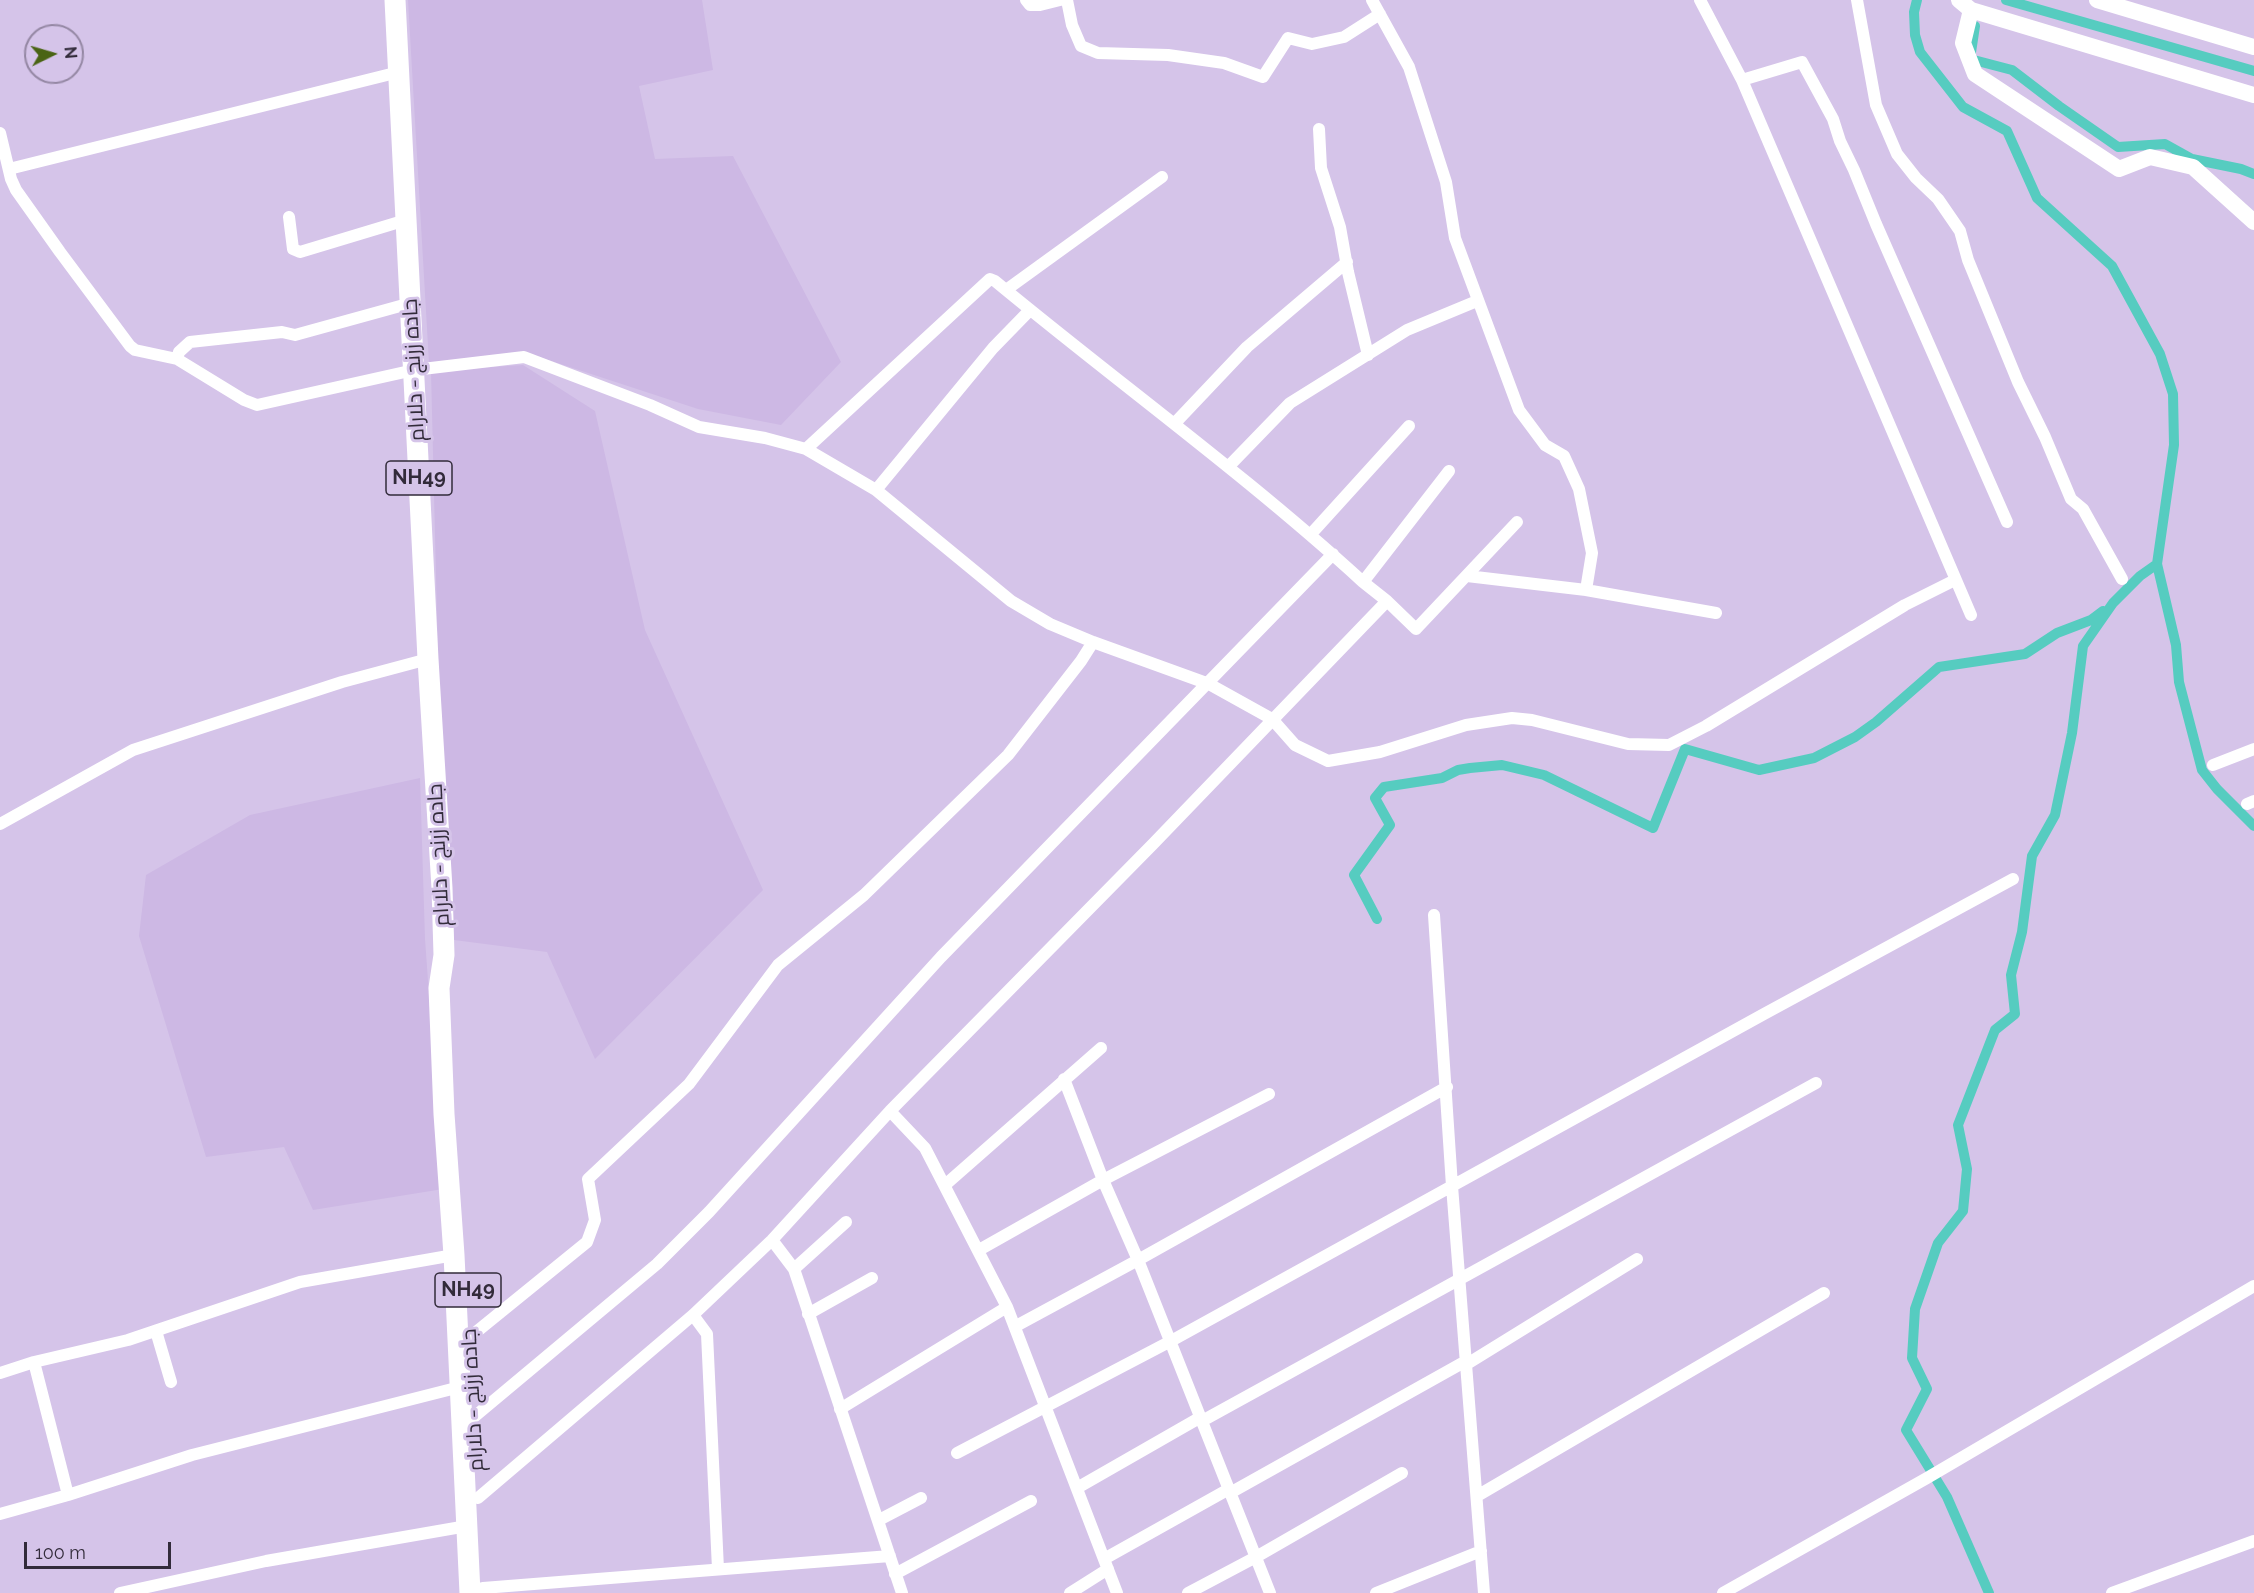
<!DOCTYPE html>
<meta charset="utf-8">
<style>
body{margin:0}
#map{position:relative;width:2254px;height:1593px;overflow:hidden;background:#d5c4e9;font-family:Raleway,sans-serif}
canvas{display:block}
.north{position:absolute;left:24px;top:24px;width:60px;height:60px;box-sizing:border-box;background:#d5c4e9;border:2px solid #9487a3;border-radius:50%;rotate:85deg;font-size:16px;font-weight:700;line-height:24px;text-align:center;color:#322b3a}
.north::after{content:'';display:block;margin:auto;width:21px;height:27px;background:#4a6414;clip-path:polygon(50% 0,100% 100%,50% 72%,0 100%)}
.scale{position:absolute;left:24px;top:1542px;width:147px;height:27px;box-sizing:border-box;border:3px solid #322b3a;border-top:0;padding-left:8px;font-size:18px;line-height:21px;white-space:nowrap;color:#322b3a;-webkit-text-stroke:4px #d5c4e9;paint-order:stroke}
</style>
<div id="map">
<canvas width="2254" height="1593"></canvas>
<div class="north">N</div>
<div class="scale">100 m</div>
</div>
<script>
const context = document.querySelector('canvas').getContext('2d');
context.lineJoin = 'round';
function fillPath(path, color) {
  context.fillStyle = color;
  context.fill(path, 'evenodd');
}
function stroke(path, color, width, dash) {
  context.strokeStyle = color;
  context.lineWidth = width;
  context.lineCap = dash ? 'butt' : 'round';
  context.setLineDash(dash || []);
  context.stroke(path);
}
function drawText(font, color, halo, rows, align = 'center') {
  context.font = font + ' Raleway,Cairo,sans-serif';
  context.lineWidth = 6;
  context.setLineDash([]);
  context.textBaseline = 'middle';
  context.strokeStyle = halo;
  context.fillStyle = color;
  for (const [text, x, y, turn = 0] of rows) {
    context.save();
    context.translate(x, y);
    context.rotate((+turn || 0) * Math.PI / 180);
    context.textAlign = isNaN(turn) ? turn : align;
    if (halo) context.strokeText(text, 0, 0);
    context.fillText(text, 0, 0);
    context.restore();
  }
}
const built = new Path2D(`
 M408,0H702L713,70L639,86L655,159L733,156L841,362L781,425L698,409L527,353L429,363Z
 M523,365L595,411L645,630L763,890L595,1059L547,952L454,940L439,699L431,371Z
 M420,778L425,939L443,1189L313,1210L284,1147L206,1157L139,936L146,875L250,815Z`);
const canal = new Path2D(`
 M1917,0L1914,12L1915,35L1920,52L1963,107L2007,131L2037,198L2112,266L2160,354L2173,394L2174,445L2157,564L2176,645L2179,682L2202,770L2217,789L2254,826
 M2006,0L2254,71
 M1975,26L1970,59L2012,70L2059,106L2118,147L2165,144L2192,159L2241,169L2254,174
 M1377,919L1354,875L1390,825L1375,798L1384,787L1442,778L1458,770L1470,768L1502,765L1544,775L1653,828L1685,749L1759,770L1814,758L1855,737L1876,722L1939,667L2025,654L2057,633L2091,620L2103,611
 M1989,1593L1947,1497L1906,1430L1927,1389L1912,1358L1915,1309L1938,1243L1963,1211L1967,1169L1958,1125L1995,1030L2015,1014L2011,975L2022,932L2032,856L2055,815L2072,733L2083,646L2113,603L2140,576L2157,564`);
const street = new Path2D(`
 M1026,0L1030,5H1040L1060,0
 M1067,0L1072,25L1081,46L1098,53L1168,55L1224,63L1263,77L1288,38L1312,44L1344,37L1380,14
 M1372,0L1409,67L1446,182L1455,238L1519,410L1545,445L1564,456L1579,489L1592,553L1586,590
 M1700,0L1742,80L1971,615
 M1857,0L1876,105L1897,154L1916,178L1938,199L1960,231L1968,260L2018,382L2045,437L2071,499L2083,509L2122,579
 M1742,80L1802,62L1833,119L1840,141L1854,170L1876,224L2007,522
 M1319,129L1321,168L1340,227L1348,272L1368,355
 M0,133L11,179L16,190L60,252L130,346L135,350L177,359L244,400L257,405L414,370L524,357L650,405L699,427L765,438L806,449L876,490L1011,601L1050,624L1093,642L1209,684L1272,719L1295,745L1328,761L1380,752L1466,725L1512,718L1532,720L1628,744L1669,745L1706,726L1905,605L1955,580
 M9,169L399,72
 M289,217L293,249L300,252L406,220
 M1006,290L1162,177
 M177,359L179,352L190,342L282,332L295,335L411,303
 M1175,423L1247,347L1347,262
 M806,449L990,279L995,281C1117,382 1246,475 1363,582
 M1228,467L1290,403L1407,330L1477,301
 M876,490L993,348L1030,310
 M1311,534L1409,426
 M1467,576L1586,590L1716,613
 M1387,601L1416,629L1517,522
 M2213,765L2254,749
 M2247,804L2254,801
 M0,824L133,750L342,682L428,659
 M1434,915L1452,1186L1484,1593
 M1064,1079L1103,1180L1138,1260L1270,1593
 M890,1111L925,1148L1007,1307L1117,1593
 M945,1185L1101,1048
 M772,1240L794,1269L902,1593
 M979,1250L1103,1180L1269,1094
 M794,1269L846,1222
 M808,1314L872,1278
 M693,1315L707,1334L718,1569
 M1016,1326L1138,1260L1447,1087
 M156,1331L171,1382
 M470,1337L587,1242L595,1220L588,1179L689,1084L778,965L864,895L1008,755L1081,661L1093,642
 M34,1362L68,1495
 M1467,1364L1637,1259
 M0,1373L34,1362L128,1340L300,1282L454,1255
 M840,1409L1007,1307
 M474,1417L657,1264L709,1212L941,957L1333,554
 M1202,1421L1816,1083
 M957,1453L1171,1341L1764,1014L2013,879
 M1077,1488L1201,1417
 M1230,1493L1466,1361
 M1477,1496L1824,1293
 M478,1498L693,1315L772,1240L890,1111L1153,844L1387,601L1363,582L1449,471
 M0,1514L68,1495L192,1455L460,1387
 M879,1520L921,1498
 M1104,1559L1229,1489
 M895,1574L1031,1501
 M483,1588L890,1556
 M120,1593L266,1561L467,1526
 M1070,1593L1108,1569
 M1188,1593L1256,1557L1402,1473
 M1376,1593L1481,1551
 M1723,1593L1927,1478L2254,1286
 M2112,1593L2254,1541`);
const secondary = new Path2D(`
 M1959,0L1971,10L2254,95
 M2097,0L2254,47
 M1971,10L1963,43L1975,74L2119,169L2150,157L2193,167L2254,222`);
const highway = new Path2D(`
 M395,0L428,659L442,888L444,955L439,988L444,1114L454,1255L470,1593`);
const shields = [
 [419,478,66],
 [468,1290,66]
];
const shieldNames = [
 ["NH49",419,478],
 ["NH49",468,1290]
];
const streetNames = [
 ["جاده زرنج - دلارام",414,370,-93],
 ["جاده زرنج - دلارام",439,855,-93],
 ["جاده زرنج - دلارام",473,1400,-93]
];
fillPath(built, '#cdb8e4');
stroke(canal, '#56ccc0', 10);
stroke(street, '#fff', 12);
stroke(secondary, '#fff', 16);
stroke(highway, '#fff', 21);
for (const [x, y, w] of shields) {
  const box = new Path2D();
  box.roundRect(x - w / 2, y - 17, w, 34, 4.5);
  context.fillStyle = '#d5c4e9';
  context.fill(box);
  stroke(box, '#322b3a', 1.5);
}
drawText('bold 20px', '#322b3a', null, shieldNames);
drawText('21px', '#322b3a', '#d5c4e9', streetNames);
</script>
